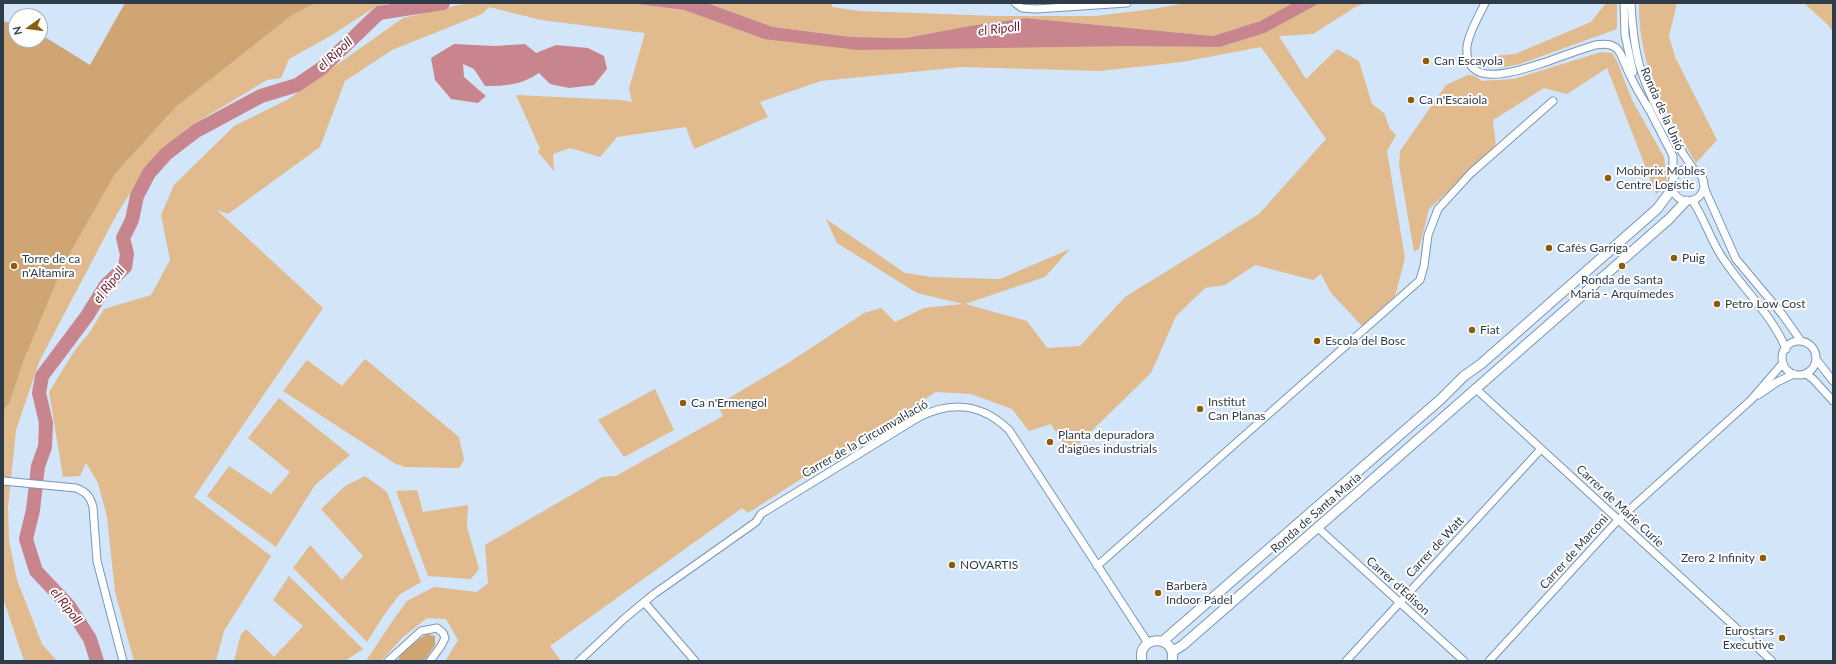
<!DOCTYPE html>
<meta charset="utf-8">
<style>
body{margin:0}
#map{position:relative;width:1836px;height:664px;overflow:hidden;background:#d2e5f9;font-family:Lato,sans-serif}
canvas{display:block}
.frame{position:absolute;inset:0;border:4px solid #2e3b48;pointer-events:none}
.north{position:absolute;left:8px;top:8px;width:40px;height:40px;box-sizing:border-box;background:#fff;border:1px solid #abb1b6;border-radius:50%;rotate:256deg;font-size:11px;font-weight:700;line-height:16px;text-align:center;color:#2e3b48}
.north::after{content:'';display:block;margin:auto;width:14px;height:18px;background:#8e5b0a;clip-path:polygon(50% 0,100% 100%,50% 72%,0 100%)}
</style>
<div id="map">
<canvas width="1836" height="664"></canvas>
<div class="frame"></div>
<div class="north">N</div>
</div>
<script>
const context = document.querySelector('canvas').getContext('2d');
context.lineJoin = 'round';
function fillPath(path, color) {
  context.fillStyle = color;
  context.fill(path, 'evenodd');
}
function stroke(path, color, width, dash) {
  context.strokeStyle = color;
  context.lineWidth = width;
  context.lineCap = dash ? 'butt' : 'round';
  context.setLineDash(dash || []);
  context.stroke(path);
}
function drawText(font, color, halo, rows, align = 'center') {
  context.font = font + ' Lato,sans-serif';
  context.lineWidth = 4;
  context.setLineDash([]);
  context.textBaseline = 'middle';
  context.strokeStyle = halo;
  context.fillStyle = color;
  for (const [text, x, y, turn = 0] of rows) {
    context.save();
    context.translate(x, y);
    context.rotate((+turn || 0) * Math.PI / 180);
    context.textAlign = isNaN(turn) ? turn : align;
    if (halo) context.strokeText(text, 0, 0);
    context.fillText(text, 0, 0);
    context.restore();
  }
}
const green = new Path2D(`
 M316,3H392L375,7L332,35L289,59L281,78L267,80L189,127L150,163L118,212L39,362L16,430L8,507L9,541L17,580L42,644L57,661H24L3,598V411L10,402L24,360L65,262L115,174L176,107L292,15Z
 M468,3H630L684,10L764,39L1220,47L1265,33L1320,3H1367L1357,6L1313,34L1279,36L1306,79L1337,49L1359,61L1372,104L1384,113L1390,129L1396,135L1387,151L1405,258L1395,296L1362,326L1331,293L1321,274L1313,280L1255,265L1225,285L1205,288L1176,316L1151,373L1069,453L1051,424L1029,431L1012,409L971,394L936,392L748,513L742,508L550,646L561,661H448L446,660L458,640L446,619L427,618L403,637L381,661H366L389,626L407,601L434,587L477,592L488,583L485,545L602,477L616,476L723,416L717,405L788,363L864,313L881,308L895,322L924,308L963,304L917,293L837,243L826,219L905,273L932,277L1000,279L1070,249L1045,277L965,304L1027,321L1047,348L1080,346L1125,297L1259,214L1326,139L1261,47L1182,62L1099,71L962,67L821,81L760,102L768,117L694,149L686,127L617,137L600,157L570,148L553,154L554,171L538,152L540,149L516,95L620,100L632,102L629,89L645,33L541,20L489,7L482,14L392,50L345,81L320,147L228,214L217,210L323,308L194,497L271,556L224,631L216,661H134L115,592L107,517L98,483L86,463L80,476L63,477L49,392L75,350L90,332L104,309L151,295L170,260L161,215L174,185L234,126L287,100L403,18Z
 M707,3H832V7L860,11L996,16H1095L1153,9L1186,3H1293L1260,21L1213,36L1026,18L969,26L906,38L851,37L773,27Z
 M1606,3H1617V29L1520,64L1500,68L1494,56L1515,54L1591,22Z
 M1639,3H1677L1669,36L1675,57L1717,140L1696,163C1665,111 1638,66 1639,3Z
 M1804,3H1833V32L1828,25Z
 M1601,52L1612,53L1617,61L1632,100L1664,157L1667,185L1656,194L1607,68L1567,94L1544,88L1493,120L1496,147L1429,209L1419,249L1414,252L1399,165L1400,151L1446,85L1468,75L1475,76L1482,81L1514,79Z
 M365,359L459,437L464,460L459,468L405,467L396,464L283,391L307,360L342,386Z
 M655,389L674,430L624,457L598,420Z
 M279,398L350,455L315,485L276,547L207,496L229,466L271,494L290,472L248,438Z
 M365,476L387,492L421,582L399,595L382,618L367,642L293,568L310,545L342,580L363,556L321,509L345,486Z
 M417,490L423,512L468,505L467,527L479,569L471,579L428,576L396,491Z
 M289,576L363,649L345,661H234L241,634L246,629L274,657L303,626L273,600Z`);
const forest = new Path2D(`
 M125,3H316L292,15L176,107L115,174L65,262L24,360L10,402L3,411V21L16,25V40H40V34L90,65Z
 M427,634L435,636V645L424,661H397L406,648Z`);
const water = new Path2D(`
 M630,3H707L773,27L851,37L906,38L969,26L1026,18L1213,36L1260,21L1293,3H1320L1265,33L1220,47L1127,46L858,50L764,39L684,10Z
 M454,44L495,46L525,44L536,53L556,45L588,48L604,56L607,69L594,85L569,88L550,84L539,73C522,85 505,86 485,86L474,69L463,64L464,77L486,96L478,103L451,99L435,80L431,58Z`);
const river = new Path2D(`
 M97,661L90,639L69,606L36,571L26,539L33,510L38,466L45,447L46,423L39,393L42,376L87,316L106,285L125,267L127,254L123,238L132,220L137,196L149,173L166,154L196,131L261,96L297,85L322,68L379,13L443,3`);
const minor = new Path2D(`
 M1015,3L1022,8L1036,9L1127,3
 M1485,3C1479,16 1469,32 1467,46C1463,94 1526,68 1549,61C1564,55 1580,50 1595,45C1623,40 1620,57 1630,75C1635,87 1642,97 1648,108
 M1624,3L1625,35L1633,72
 M1631,3C1632,24 1634,44 1639,64C1650,101 1672,138 1694,170
 M1647,105L1673,156V177
 M1672 185a16 16 0 1 1 32 0a16 16 0 1 1-32 0Z
 M1703,182L1706,192L1736,259L1782,314L1801,341
 M1692,200C1705,219 1711,242 1724,260C1744,290 1772,315 1786,349
 M1782 358a17 17 0 1 1 34 0a17 17 0 1 1-34 0Z
 M1816,359L1833,381
 M1806,374L1813,379L1833,401
 M1475,388L1772,661
 M1758,395L1777,382L1794,374
 M3,481L76,488C86,492 90,496 93,507L97,561L123,661
 M1318,528L1464,661
 M1097,566L1420,280L1424,266L1428,235L1438,209L1471,173L1553,101
 M644,602L695,661
 M388,661L421,631L437,628L443,633L445,638L441,646L430,661
 M579,661L625,618L654,594L756,522L761,514L919,417C953,400 982,404 1009,430L1148,643
 M1346,661L1541,449
 M1489,661L1619,519L1751,400L1783,363`);
const tertiary = new Path2D(`
 M1163,641L1441,399L1464,376L1481,364L1657,209L1672,189
 M1172,652L1183,645C1346,504 1506,361 1669,219L1686,201
 M1142,661C1136,634 1178,634 1172,661`);
const markers = [
 [1426,61,4,"#8e5b0a"],
 [1411,100,4,"#8e5b0a"],
 [1608,178,4,"#8e5b0a"],
 [1549,248,4,"#8e5b0a"],
 [1674,258,4,"#8e5b0a"],
 [14,266,4,"#8e5b0a"],
 [1622,266,4,"#8e5b0a"],
 [1717,304,4,"#8e5b0a"],
 [1472,330,4,"#8e5b0a"],
 [1317,341,4,"#8e5b0a"],
 [683,403,4,"#8e5b0a"],
 [1200,409,4,"#8e5b0a"],
 [1050,442,4,"#8e5b0a"],
 [1763,558,4,"#8e5b0a"],
 [952,565,4,"#8e5b0a"],
 [1158,593,4,"#8e5b0a"],
 [1782,638,4,"#8e5b0a"]
];
const poiNames = [
 ["Can Escayola",1434,61],
 ["Ca n'Escaiola",1419,100],
 ["Mobiprix Mobles",1616,171],
 ["Centre Logístic",1616,185],
 ["Cafés Garriga",1557,248],
 ["Puig",1682,258],
 ["Torre de ca",22,259],
 ["n'Altamira",22,273],
 ["Ronda de Santa",1622,280,"center"],
 ["Maria - Arquímedes",1622,294,"center"],
 ["Petro Low Cost",1725,304],
 ["Fiat",1480,330],
 ["Escola del Bosc",1325,341],
 ["Institut",1208,402],
 ["Can Planas",1208,416],
 ["Ca n'Ermengol",691,403],
 ["Planta depuradora",1058,435],
 ["d'aigües industrials",1058,449],
 ["Zero 2 Infinity",1755,558,"right"],
 ["NOVARTIS",960,565],
 ["Barberà",1166,586],
 ["Indoor Pádel",1166,600],
 ["Eurostars",1774,631,"right"],
 ["Executive",1774,645,"right"]
];
const streetNames = [
 ["Ronda de la Unió",1662,109,66],
 ["Carrer de la Circumval·lació",865,439,-30],
 ["Carrer de Marie Curie",1620,506,43],
 ["Ronda de Santa Maria",1316,513,-41],
 ["Carrer de Watt",1435,547,-47],
 ["Carrer de Marconi",1574,552,-48],
 ["Carrer d'Edison",1398,586,42]
];
const waterNames = [
 ["el Ripoll",999,29,-7],
 ["el Ripoll",335,54,-42],
 ["el Ripoll",109,285,-52],
 ["el Ripoll",66,606,52]
];
fillPath(green, '#e1ba8d');
fillPath(forest, '#cfa573');
fillPath(water, '#c8858e');
stroke(river, '#c8858e', 14);
stroke(minor, '#7997b6', 9);
stroke(tertiary, '#7997b6', 11);
stroke(minor, '#fff', 7);
stroke(tertiary, '#fff', 9);
for (const [x, y, r, color] of markers) {
  const dot = new Path2D();
  dot.arc(x, y, r, 0, 2 * Math.PI);
  context.fillStyle = color;
  context.fill(dot);
  stroke(dot, '#fff', 1.5);
}
drawText('12px', '#2e3b48', '#fff', poiNames, 'left');
drawText('12px', '#2e3b48', '#fff', streetNames);
drawText('italic 13px', '#6d1d30', '#fff', waterNames);
</script>
